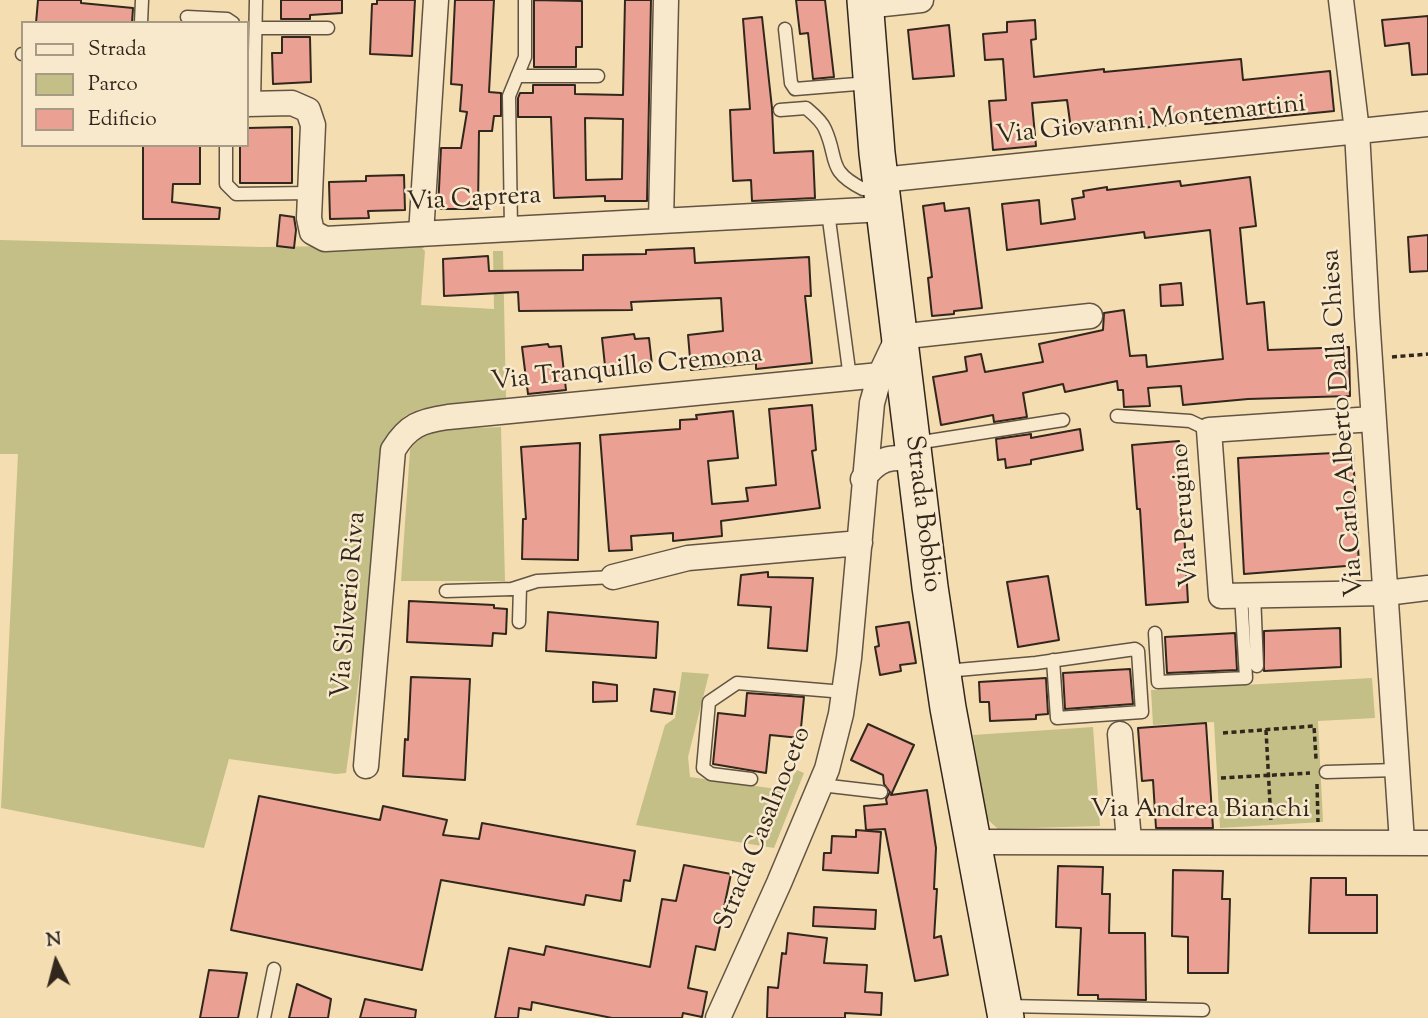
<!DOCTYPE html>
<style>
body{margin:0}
#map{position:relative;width:1428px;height:1018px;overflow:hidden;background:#f5ddb2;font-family:"Sorts Mill Goudy",serif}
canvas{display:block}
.legend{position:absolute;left:21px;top:21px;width:228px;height:126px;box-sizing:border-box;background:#f8e9cd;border:2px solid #a89b86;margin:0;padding:9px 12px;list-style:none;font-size:21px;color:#31271c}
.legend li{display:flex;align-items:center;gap:14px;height:35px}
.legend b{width:35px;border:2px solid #a89b86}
.north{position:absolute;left:21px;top:927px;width:70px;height:70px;-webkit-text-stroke:5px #f8e9cd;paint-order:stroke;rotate:354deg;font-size:19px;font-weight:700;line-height:28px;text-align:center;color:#31271c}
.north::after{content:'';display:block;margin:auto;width:24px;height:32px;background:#31271c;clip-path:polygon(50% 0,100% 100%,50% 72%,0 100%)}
</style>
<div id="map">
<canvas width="1428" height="1018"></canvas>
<ul class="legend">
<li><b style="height:9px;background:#f8e9cd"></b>Strada</li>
<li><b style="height:19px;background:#c4bf87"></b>Parco</li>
<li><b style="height:19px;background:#eaa093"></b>Edificio</li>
</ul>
<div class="north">N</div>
</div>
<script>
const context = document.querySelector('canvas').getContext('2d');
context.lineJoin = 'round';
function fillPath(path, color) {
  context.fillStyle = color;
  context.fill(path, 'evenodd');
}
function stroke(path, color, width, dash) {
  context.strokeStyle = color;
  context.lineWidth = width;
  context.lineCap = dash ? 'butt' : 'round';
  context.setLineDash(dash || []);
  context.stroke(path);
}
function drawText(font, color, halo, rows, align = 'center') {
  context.font = font + ' "Sorts Mill Goudy",serif';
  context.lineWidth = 5;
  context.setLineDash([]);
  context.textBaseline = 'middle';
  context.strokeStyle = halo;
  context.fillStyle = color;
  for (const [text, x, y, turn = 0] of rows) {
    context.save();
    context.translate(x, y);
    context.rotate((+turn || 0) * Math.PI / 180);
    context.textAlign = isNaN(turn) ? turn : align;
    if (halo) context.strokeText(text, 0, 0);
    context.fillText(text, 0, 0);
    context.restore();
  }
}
const green = new Path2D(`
 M0,240L262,247L419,245L425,251L421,305L494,309L493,251H503L506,401L421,409C404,414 398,421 389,436L370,598L346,773L336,774L229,759L204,848L1,808L18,454H0Z
 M501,427L505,581H401L410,450L418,438L432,430Z
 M682,672L709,674L688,757L690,777L784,790L797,770L804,773L774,848L636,825L665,725L675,718Z
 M1372,678L1375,718L1318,721L1323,822L1220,828L1214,722L1153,725L1151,690Z
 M1093,727L1100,826L998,829L986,818L973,735Z`);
const building = new Path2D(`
 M38,0H81V3L133,8L132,23H36Z
 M281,0H342V13L310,15V19H281Z
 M377,0H415L412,56L370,54L372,4H377Z
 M455,0H494L489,92L501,93V116H494L492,131H479L478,209H438L441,148H461L467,112L460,111L462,85L451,84Z
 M534,0L582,1V47H576V67H534Z
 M625,0H651L647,201H605V196L554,198L551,117H518V98L520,93H533V85H575V94L623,95ZM585,118L623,119L622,179L586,180Z
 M796,0H825L834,77L813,79L808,33L800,34Z
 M1428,16V74L1412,75L1409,43L1385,46L1382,20Z
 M762,17L772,108L774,153L813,151L815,198L752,201L751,180L733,181L730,110L750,109L743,19Z
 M1035,20L1036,39L1031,40L1034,77L1104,69V72L1241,59L1243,80L1330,71L1334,111L1205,124V121L1141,128L1140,120L1071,129L1067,100L1032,103L1036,146L993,150L989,101L1006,100L1003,59L985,60L983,34L1007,32V22Z
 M949,25L954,76L913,79L908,30Z
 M282,37H310L311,82L273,84L272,53H282Z
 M292,127V183H240V145H247V128Z
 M143,145H200V184H173L172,202L220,208L219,219H143Z
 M404,175L405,210L368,211L369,218L330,219L329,182L366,181V176Z
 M1250,177L1256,226L1240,228L1247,304L1264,302L1268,350L1349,347L1350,396L1248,399L1183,405L1181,386L1148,388L1150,406L1124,407L1123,390H1118L1117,381L1065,392L1063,384L1023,393L1027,417L994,422L993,415L941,425L933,377L967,371L965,357L981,354L985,372L1043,362L1039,344L1103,330L1104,313L1124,310L1130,356L1146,355L1147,367L1223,359L1210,230L1145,238L1144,232L1007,250L1002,204L1039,200L1041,224L1075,219L1072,199L1084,197L1083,191L1107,187V190L1180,181L1181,186Z
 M944,203L945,211L969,208L982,308L954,311V314L932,316L928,278L932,277L923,206Z
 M280,215L294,217L296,230L294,248L277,246Z
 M1428,235V271L1410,272L1408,237Z
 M694,248L695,263L809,257L811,296H805L812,363L756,369V363L691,370L688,335L723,331L721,298L631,302L632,310L519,311L518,292L444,296L443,259L488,256L489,271L583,270V255L646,254V250Z
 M1181,283L1183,305L1161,306L1160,285Z
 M634,334L635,339L649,338L652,365L637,367L638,372L606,375L602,338Z
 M548,344L549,347L561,346L566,390L528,394L522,347Z
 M812,405L816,450L812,451L820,508L721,521L722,536L673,541V533L631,536L632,550L609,551L600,435L680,429V420L697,419L696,415L733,411L738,458L708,461L712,504L748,501L746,488L776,485L769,409Z
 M1080,429L1083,450L1031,460V464L1006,468L1005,459L998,460L996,439L1031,434V438Z
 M1179,441L1188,602L1146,605L1140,509H1137L1132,445Z
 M580,443L578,560L522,559L523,519H526L521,447Z
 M1353,452L1359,565L1244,574L1238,458Z
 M768,572V577L813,578L807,651L768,648L771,607L738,605L741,575Z
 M1048,576L1059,640L1018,647L1007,582Z
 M409,601L494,605V608L507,609L506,634L493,633L492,646L407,642Z
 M548,612L658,622L656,658L546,651Z
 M909,622L916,663L900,665L901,671L880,675L875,647L879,646L876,627Z
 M1340,628L1341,667L1264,671V631Z
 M1235,633L1237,670L1167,673L1165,637Z
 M1130,669L1133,704L1065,709L1063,673Z
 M411,677L470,679L465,780L403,776L405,739L408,740Z
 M1046,678L1048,714L1036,715V719L990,721L989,702H980L979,682Z
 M593,682L617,685V701L593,702Z
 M654,689L675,692L672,714L651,711Z
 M747,693L804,697L800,738L770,735L766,773L713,764L718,713L745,716Z
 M1206,723L1213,828H1156L1153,780L1142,781L1138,728Z
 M868,724L914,745L891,795L927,790L936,848L934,889H937L934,938L941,936L948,975L915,981L885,829L866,830L864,806L887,804L886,799L890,792L884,784L883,775L851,760Z
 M259,796L380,820L383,806L447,820L443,835L479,839L482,823L635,851L630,881L624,880L621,901L586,895L584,905L441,880L422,970L231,930Z
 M856,830L881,832L878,873L823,870L824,853H831L832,836L856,837Z
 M684,865L731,874L715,950L696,946L688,988L707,992L702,1017L683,1013L682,1018H612L532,1002L531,1010L519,1008L518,1018H495L509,948L544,955L546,946L650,967L662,899L676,901Z
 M1058,866L1103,867L1102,894H1110L1109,933H1145L1146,1000L1098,999V995H1078L1081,928L1056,927Z
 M1173,870L1223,871L1222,899H1230L1228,973H1188V937L1172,936Z
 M1311,878H1346V895H1377V933H1309Z
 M814,907L876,910L875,929L813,926Z
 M788,933L827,938L824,963L867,965L865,992L882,993L881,1015L845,1013V1018H767L768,987L778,988L782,953L786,954Z
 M209,970L247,973L238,1018H200Z
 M297,984L331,999L328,1018H289Z
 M365,999L416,1010L415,1018H360Z`);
const path = new Path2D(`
 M1392,357L1428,354
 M1266,730L1271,822
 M1223,733L1314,726L1316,759
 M1221,778L1310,773
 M1317,784L1318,822`);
const lane = new Path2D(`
 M187,17L227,19L233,23
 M141,23L142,0
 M256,28H328
 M785,29L791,83L795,89L869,83
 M22,54H23
 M517,76H598
 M254,104L256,0
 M780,110L806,108C813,114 821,120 825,129C839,160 826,170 863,189
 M226,145V184L236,194L310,193
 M828,212L850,378
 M511,229L509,96L525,57V0
 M1117,416L1190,421L1209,430
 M916,443L1063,420
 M446,591L512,589L537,581L613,577
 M1254,594L1257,666
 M519,622L520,587
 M1155,633L1158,682L1246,678L1241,595
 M946,671L1036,663L1135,649L1138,651L1142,712L1057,718L1053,660
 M1326,772L1397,770
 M751,779L711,774L703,768L709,702L737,683L844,692
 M821,785L881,792
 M1007,1006L1203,1010
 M264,1018L274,969`);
const street = new Path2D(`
 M1341,0L1357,131L1367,316L1402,842
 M865,6L921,0
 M247,104L292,103L308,110L313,125L309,218L312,232L325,239L884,209
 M881,180L1428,124
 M661,221L666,0
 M421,234L436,0
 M1373,419L1209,430L1221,596L1386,593L1428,588
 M863,479C878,458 890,456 914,459
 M613,577L688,558L860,543
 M1120,734L1129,841
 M366,766L393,450C408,425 421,421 448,417L880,375
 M971,842L1428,843
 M718,1018L779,883L827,769L841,714L849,658L872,403L880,375L898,337L1090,316`);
const secondary = new Path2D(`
 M865,0L877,153L930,587L948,708L1006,1018`);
const streetNames = [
 ["Via Giovanni Montemartini",1151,122,-6],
 ["Via Caprera",474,201,-3],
 ["Via Tranquillo Cremona",627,370,-6],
 ["Via Carlo Alberto Dalla Chiesa",1345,423,-94],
 ["Strada Bobbio",921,514,83],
 ["Via Perugino",1187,515,-94],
 ["Via Silverio Riva",351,605,-85],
 ["Via Andrea Bianchi",1200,812],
 ["Strada Casalnoceto",765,829,-68]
];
fillPath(green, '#c4bf87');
fillPath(building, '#eaa093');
stroke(building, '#31271c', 2);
stroke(lane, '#625442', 15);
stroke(street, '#625442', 27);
stroke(secondary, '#31271c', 38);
stroke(path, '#31271c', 3.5, [5, 3.5]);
stroke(lane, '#f8e9cd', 12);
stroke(street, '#f8e9cd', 24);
stroke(secondary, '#f8e9cd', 35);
drawText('26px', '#31271c', '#f8e9cd', streetNames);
</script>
